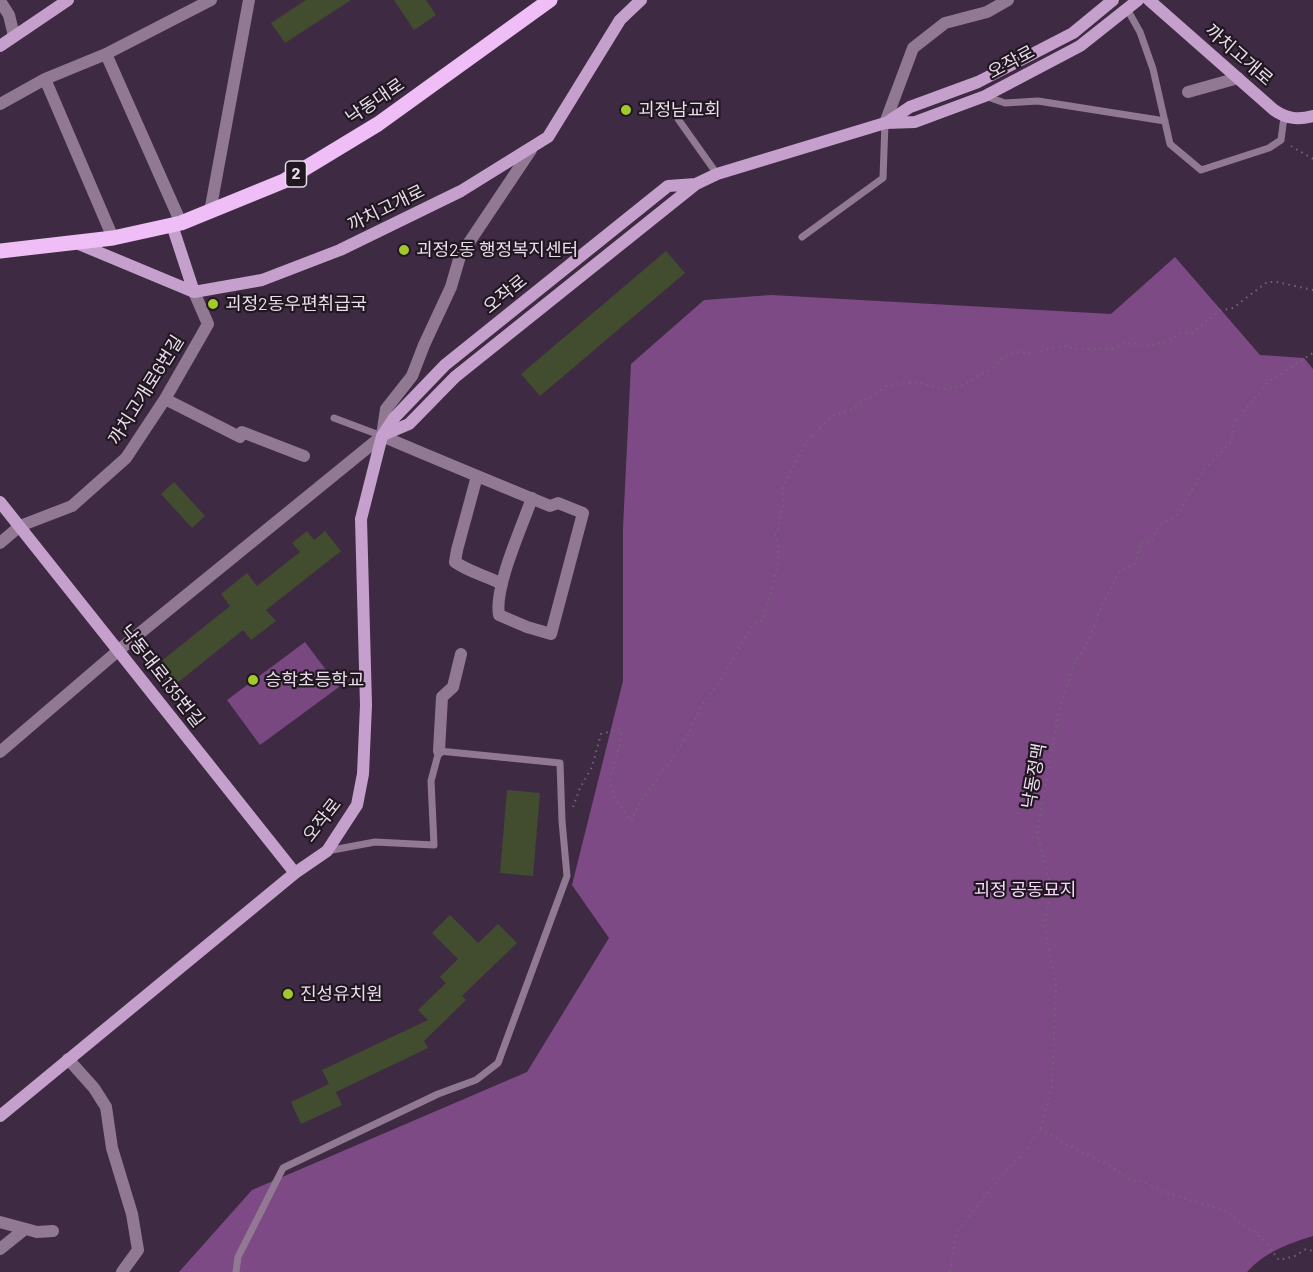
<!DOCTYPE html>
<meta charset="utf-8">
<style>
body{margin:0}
canvas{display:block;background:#3e2a42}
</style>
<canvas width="1313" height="1272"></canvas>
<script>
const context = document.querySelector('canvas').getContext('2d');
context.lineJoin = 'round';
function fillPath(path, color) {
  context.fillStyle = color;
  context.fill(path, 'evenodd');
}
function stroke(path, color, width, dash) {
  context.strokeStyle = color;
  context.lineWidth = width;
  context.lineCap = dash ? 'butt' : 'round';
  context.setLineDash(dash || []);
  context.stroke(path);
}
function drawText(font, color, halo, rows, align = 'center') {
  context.font = font + ' Barlow,"Noto Sans KR",sans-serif';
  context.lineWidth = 4.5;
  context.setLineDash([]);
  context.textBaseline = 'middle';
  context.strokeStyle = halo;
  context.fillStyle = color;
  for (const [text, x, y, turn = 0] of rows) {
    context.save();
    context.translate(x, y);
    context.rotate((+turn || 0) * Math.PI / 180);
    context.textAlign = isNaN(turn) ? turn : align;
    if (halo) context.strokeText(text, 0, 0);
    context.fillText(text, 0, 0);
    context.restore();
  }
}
const green = new Path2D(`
 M305,642L339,687L260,745L227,700Z`);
const forest = new Path2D(`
 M1175,257L1260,355L1304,358L1313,369V1236C1287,1244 1265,1252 1247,1272H179L252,1190L527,1072L609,938L572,885L623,681V528L631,364L704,300L771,295L1111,314Z`);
const building = new Path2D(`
 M306,0H351L285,43L271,23Z
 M394,0H426L436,15L414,30Z
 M666,251L685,273L540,396L521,374Z
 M174,482L205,516L192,528L161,494Z
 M307,531L314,540L325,531L341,551L266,610L276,621L251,640L243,630L171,688L154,667L230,606L221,594L247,573L257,586L300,552L292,543Z
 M507,790L540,793L533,876L500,873Z
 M450,915L478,943L498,924L517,943L462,996L466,1000L424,1041L428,1048L336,1092L342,1105L301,1124L291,1102L329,1084L322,1070L428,1020L418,1010L446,983L440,977L458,959L432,933Z`);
const path = new Path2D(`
 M1291,146L1313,159
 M573,807L580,788L592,767L601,734L620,729C624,749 610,765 610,780C611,796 622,810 632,821L637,807L687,737L702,705L718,684L752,626L763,620C768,600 786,553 775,535L779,528V519L783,505V486L808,439L833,416L850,410L887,386L916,382L944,389L951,388L963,385L993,368L1003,357L1015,352L1032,353L1064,346L1076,349H1112L1124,343L1152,345L1168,341L1181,333H1192L1219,311L1233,308L1267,282H1277L1313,290
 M1040,1129L1073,1148L1112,1167L1132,1181H1142L1163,1192L1226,1211L1261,1237L1279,1260L1295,1256L1306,1249L1313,1251
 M950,1272L956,1234L983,1198L1025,1151L1040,1129L1052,1086L1056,985L1044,925L1051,891L1037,832L1058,715L1073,666L1088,642L1102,605L1120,570L1135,564L1140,543L1151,542L1158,526L1178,514L1204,470L1231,442L1234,423L1268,382L1313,353`);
const lane = new Path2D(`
 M1127,9L1140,32L1153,69L1170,144L1201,170L1269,148L1281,140L1284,117
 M985,96L1005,103L1038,101L1165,121
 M678,119L717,174
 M802,237L883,178L885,123
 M334,418L382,436
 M236,1272L238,1257L283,1168L438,1094L476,1080L498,1063L567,876L562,821L560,763L439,751L431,781L434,845L375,842L327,851`);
const street = new Path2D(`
 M0,1L9,15L14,36
 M106,54L181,223
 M45,79L113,238
 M1188,92L1238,78
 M0,104L45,79L106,54L211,0
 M885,123L913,48L945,23L987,12L1008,0
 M210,212L249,0
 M165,399L240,437L242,432L304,456
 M382,436C438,460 494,483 550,506L558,503L583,513L551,634L527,627L499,615C494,587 522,527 532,498
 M382,436L386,409L412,376L424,345L451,287L460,256L531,150
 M477,476L457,550L455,562C469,572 487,576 502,584
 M0,543L20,526L72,506L126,458L165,399L208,324L194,292
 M439,751L442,697L453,687L461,654
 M0,752L119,650L382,436
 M68,1059L94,1088L106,1107L112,1148L132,1214L138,1250L122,1272
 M0,1222L37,1232L53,1231
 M0,1249L25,1229`);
const secondary = new Path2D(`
 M1149,0L1274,110C1287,119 1298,120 1313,116
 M0,46L68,0
 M886,123L910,107L978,82L1073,33L1113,0
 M172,225L194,292
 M74,242L194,292L262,280L340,250L461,191L548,137L620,20L641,0
 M383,435L409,424L455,377L696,184L717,174L885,123L915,122L985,96L1080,46L1138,0
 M0,502L295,873
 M0,1116L295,873L327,851L357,805L363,774L366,705L361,519L382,436L394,418L445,365L668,186L696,184`);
const primary = new Path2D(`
 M0,251L113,238L181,223L284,181L378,124L550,0`);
const markers = [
 [626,110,6,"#a2c929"],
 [404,250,6,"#a2c929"],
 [213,304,6,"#a2c929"],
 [253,680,6,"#a2c929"],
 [288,994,6,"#a2c929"]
];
const shields = [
 [296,174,21]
];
const shieldNames = [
 ["2",296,174]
];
const streetNames = [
 ["까치고개로",1239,55,41],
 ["오작로",1011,62,-28],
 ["낙동대로",375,101,-34],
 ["까치고개로",386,208,-26],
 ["오작로",505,294,-39],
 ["까치고개로6번길",146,390,-58],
 ["낙동대로135번길",162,676,52],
 ["낙동정맥",1034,776,-80],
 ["오작로",322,820,-52]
];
const poiNames = [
 ["괴정남교회",638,110],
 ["괴정2동 행정복지센터",416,250],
 ["괴정2동우편취급국",225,304],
 ["승학초등학교",265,680],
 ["진성유치원",300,994]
];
const parkNames = [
 ["괴정 공동묘지",1025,890]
];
fillPath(green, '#794881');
fillPath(forest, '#7d4a86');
fillPath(building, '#424c2e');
stroke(path, '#756378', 2, [1.5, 4.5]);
stroke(lane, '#917994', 7);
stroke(street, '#917994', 12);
stroke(secondary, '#c6a0cc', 12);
stroke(primary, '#efbef6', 15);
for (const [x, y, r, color] of markers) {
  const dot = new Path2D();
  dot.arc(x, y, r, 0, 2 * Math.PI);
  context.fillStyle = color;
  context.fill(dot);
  stroke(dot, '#201721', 2);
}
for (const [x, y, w] of shields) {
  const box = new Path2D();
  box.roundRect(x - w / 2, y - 13, w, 26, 4.5);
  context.fillStyle = '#201721';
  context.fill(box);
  stroke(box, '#e9dceb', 1.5);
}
drawText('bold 16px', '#e9dceb', null, shieldNames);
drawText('18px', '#e9dceb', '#201721', streetNames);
drawText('18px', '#e9dceb', '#201721', poiNames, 'left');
drawText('18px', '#f6d8fb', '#201721', parkNames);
</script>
